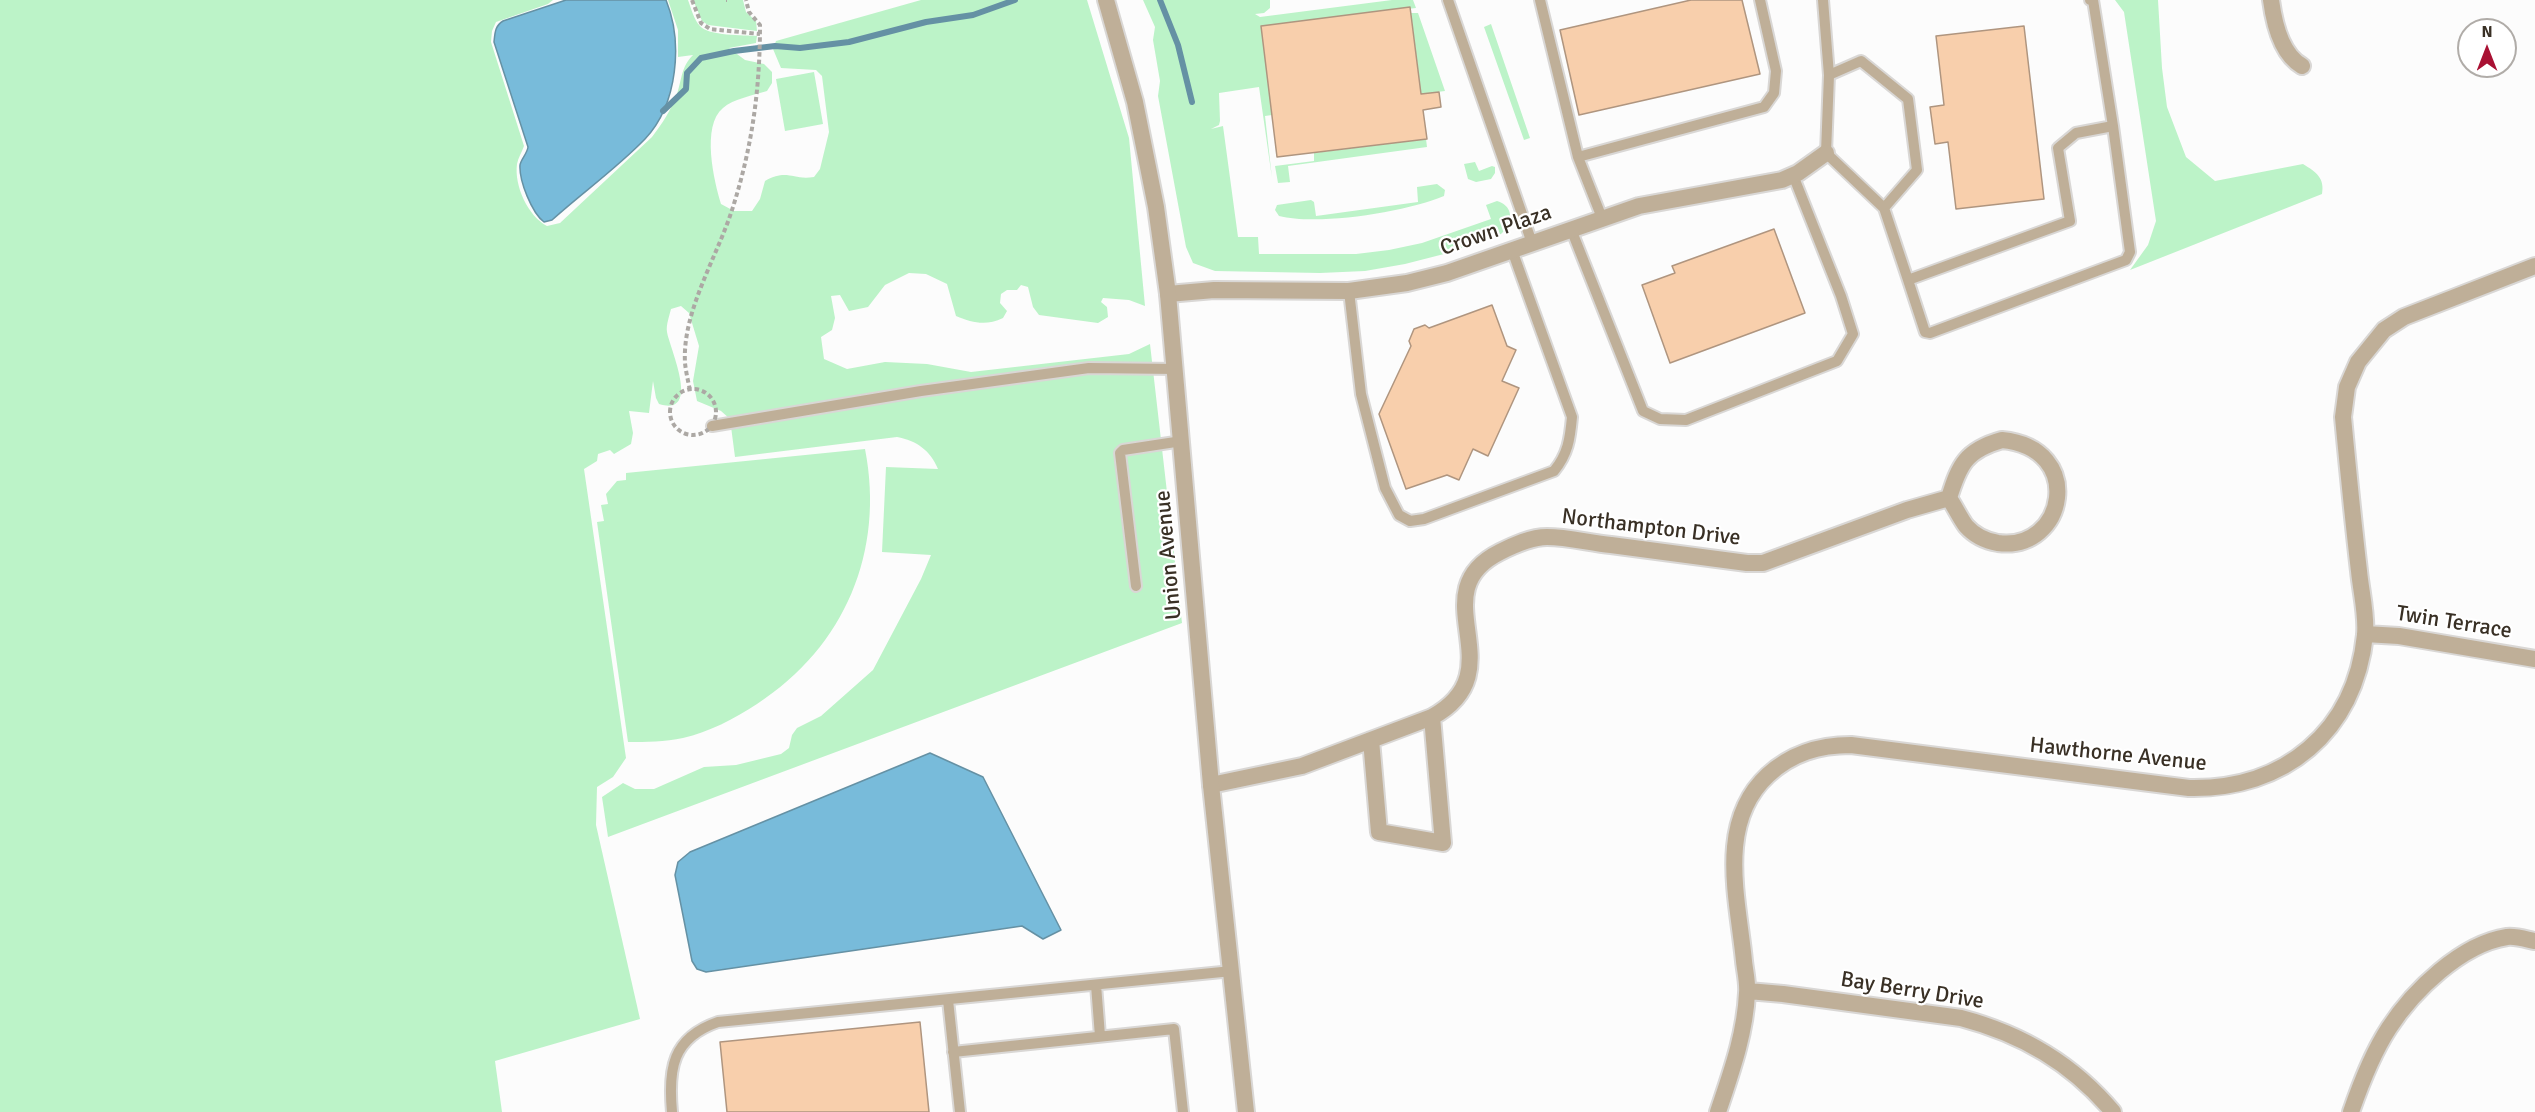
<!DOCTYPE html>
<style>
body{margin:0}
#map{position:relative;width:2535px;height:1112px;overflow:hidden;background:#fcfcfc;font-family:Signika,sans-serif}
canvas{display:block}
.north{position:absolute;left:2457px;top:18px;width:60px;height:60px;box-sizing:border-box;background:#fff;border:2px solid #b0aca8;border-radius:50%;rotate:0deg;font-size:16px;font-weight:700;line-height:24px;text-align:center;color:#393025}
.north::after{content:'';display:block;margin:auto;width:21px;height:27px;background:#a91133;clip-path:polygon(50% 0,100% 100%,50% 72%,0 100%)}
</style>
<div id="map">
<canvas width="2535" height="1112"></canvas>
<div class="north">N</div>
</div>
<script>
const context = document.querySelector('canvas').getContext('2d');
context.lineJoin = 'round';
function fillPath(path, color) {
  context.fillStyle = color;
  context.fill(path, 'evenodd');
}
function stroke(path, color, width, dash) {
  context.strokeStyle = color;
  context.lineWidth = width;
  context.lineCap = dash ? 'butt' : 'round';
  context.setLineDash(dash || []);
  context.stroke(path);
}
function drawText(font, color, halo, rows, align = 'center') {
  context.font = font + ' Signika,sans-serif';
  context.lineWidth = 4.5;
  context.setLineDash([]);
  context.textBaseline = 'middle';
  context.strokeStyle = halo;
  context.fillStyle = color;
  for (const [text, x, y, turn = 0] of rows) {
    context.save();
    context.translate(x, y);
    context.rotate((+turn || 0) * Math.PI / 180);
    context.textAlign = isNaN(turn) ? turn : align;
    if (halo) context.strokeText(text, 0, 0);
    context.fillText(text, 0, 0);
    context.restore();
  }
}
const green = new Path2D(`
 M0,0H553L548,4L496,22L492,31L491,42L524,146C522,152 518,158 517,164C514,186 528,216 547,226L560,223L652,137C662,124 671,110 677,94C682,79 681,67 693,55L678,57V30L668,0H688C691,8 694,20 700,26C708,36 744,35 757,36L756,43L729,48L745,60L764,64L772,72V83L767,91C754,95 733,99 723,108C701,126 714,181 721,204L734,211H752L760,199L765,181C788,168 793,181 814,177L820,169L829,132L822,76L816,70L781,68L773,49L776,41L921,0H1087L1129,138L1145,306L1129,300L1103,298L1101,302L1107,307L1108,317L1098,323L1039,315L1033,307L1028,287L1021,285L1017,290H1007L1001,294L1000,303L1007,311L1003,318C986,326 973,323 956,316L947,284L926,274L909,273L885,285L868,307L849,311L840,295L831,296L835,318L832,330L821,337L824,359L847,369L885,362L927,364L971,372L1129,354L1150,344L1182,623L608,837L602,797L623,783L635,789H654L704,767L736,765L781,754L789,748L792,735L797,728L821,716L873,670L921,579L931,555L882,552L886,467L938,469C930,450 917,441 897,437L735,457L730,419L721,411L697,401L693,381L699,346L689,313L681,306L671,309C669,317 666,325 667,332C670,349 702,417 659,404L656,398L653,381L649,413L629,411L633,433L631,444L614,454L610,450L598,454L597,461L584,469L626,758L613,777L597,787L596,825L640,1019L495,1061L502,1112H0Z
 M693,0H743L746,12L756,21L757,31L708,25L702,21Z
 M1143,0H1270V8L1264,13L1255,14L1260,17L1392,0H1413L1416,8L1261,26L1272,115L1265,116L1272,178L1259,87L1219,93L1220,121L1219,125L1211,129L1223,126L1238,237H1258L1259,254H1356L1389,250L1422,243L1491,219L1486,205L1497,201C1510,205 1512,214 1509,226L1501,234L1444,254L1405,264L1365,271L1320,273L1215,271L1193,263L1186,247L1158,96L1160,81L1153,40L1155,27Z
 M2115,0H2158L2162,68L2167,107L2186,157L2215,181L2303,164C2316,172 2325,178 2322,194L2130,270L2148,245L2156,221L2124,12Z
 M1411,13H1418L1445,91L1421,94Z
 M1491,24L1530,138L1524,140L1484,27Z
 M814,72L823,124L785,131L776,79Z
 M1426,139L1427,147L1288,166L1290,182L1278,183L1275,166L1314,161V153Z
 M1475,162L1479,171L1492,166L1495,167V173L1491,179L1476,182L1468,179L1464,164Z
 M1437,184L1445,190L1444,196C1406,212 1319,226 1279,216L1275,210L1277,205L1311,200L1314,202L1316,216L1418,202L1417,187Z
 M865,449C885,551 845,647 757,704C734,719 709,732 683,738C665,742 646,742 628,742L597,522L604,521L601,505L608,504L606,494L617,481L626,480V473Z`);
const water = new Path2D(`
 M566,0H666C683,42 678,104 645,139C617,168 582,193 552,220L544,222C532,213 519,181 520,165C521,159 527,154 528,147L494,42C495,32 495,26 503,21Z
 M930,753L983,777L1061,930L1043,939L1022,926L706,972L697,969L692,961L675,875L678,862L690,852Z`);
const stream = new Path2D(`
 M1160,0L1178,45L1192,102
 M663,111L686,89L687,73L701,58L734,51L775,46L800,48L849,42L926,22L973,15L1015,0`);
const building = new Path2D(`
 M1691,0H1742L1760,74L1579,115L1560,30Z
 M1410,7L1421,94L1439,92L1441,107L1423,110L1427,139L1277,157L1261,26Z
 M2024,26L2044,199L1956,209L1948,142L1935,144L1930,107L1944,105L1936,36Z
 M1774,229L1805,313L1670,363L1642,285L1675,273L1672,266Z
 M1492,305L1507,346L1516,350L1502,381L1519,388L1488,456L1473,449L1459,480L1447,475L1406,489L1379,414L1411,346L1409,341L1414,329L1425,325L1429,328Z
 M920,1022L929,1112H727L720,1042Z`);
const path = new Path2D(`
 M692,0L701,23L710,29L760,34
 M726,0H727
 M670 412a23 23 0 1 1 46 0a23 23 0 1 1-46 0Z
 M690,390C688,381 686,372 685,363C682,312 717,257 732,210C752,148 760,90 760,25L749,12L746,0`);
const service = new Path2D(`
 M1448,0L1532,243
 M1540,0L1578,157L1602,218
 M1823,0L1829,75
 M1861,61L1908,99L1917,170L1884,208L1826,153L1829,75Z
 M1578,157L1764,107L1774,93L1776,71L1760,0
 M1884,208L1908,280L2070,221L2058,148L2076,133L2113,126L2093,0H2090
 M1571,229L1643,411L1660,419L1686,420L1837,361L1853,334L1841,296L1793,175
 M1908,280L1925,332L1930,333L2126,260L2130,252L2113,126
 M1349,291L1361,394L1385,488L1399,515L1410,521L1424,519L1554,471C1568,454 1570,439 1572,417L1512,250
 M712,426L921,391L1089,368L1176,369
 M1136,586L1120,453L1123,450L1182,441
 M1096,985L1100,1036
 M948,1000L960,1112
 M953,1052L1174,1029L1183,1112
 M672,1112C668,1069 672,1038 718,1022L1232,971`);
const minor = new Path2D(`
 M2271,0C2274,23 2281,54 2302,66
 M1168,294L1214,290L1349,291L1407,283L1447,273L1639,206L1782,180L1798,173L1826,153
 M2002,440C2086,448 2066,552 1998,543C1986,541 1974,535 1966,526C1960,518 1955,507 1949,498C1959,465 1966,450 2002,440Z
 M2365,634L2399,636L2535,659
 M1371,740L1379,832L1443,843L1432,717
 M1211,785L1302,766L1432,717C1518,670 1418,593 1500,552C1514,545 1531,537 1547,537C1568,537 1590,543 1611,545C1656,551 1702,557 1747,563H1763L1907,510L1949,498
 M1748,991L1783,994L1961,1018C2022,1034 2072,1063 2113,1112
 M1718,1112C1731,1073 1745,1035 1747,993C1748,983 1745,971 1744,961C1738,899 1716,823 1768,775C1792,753 1819,745 1851,745L2189,788C2284,790 2355,732 2365,635C2367,615 2361,592 2359,571C2353,520 2348,469 2343,417L2347,387L2358,362L2384,330L2404,317L2535,266
 M2351,1112C2361,1083 2372,1054 2389,1028C2413,991 2461,944 2507,937C2516,936 2525,939 2534,941`);
const tertiary = new Path2D(`
 M1106,0L1135,102L1156,207L1168,294L1211,785L1246,1112`);
const streetNames = [
 ["Crown Plaza",1496,231,-19],
 ["Northampton Drive",1651,528,7],
 ["Union Avenue",1169,555,-95],
 ["Twin Terrace",2454,623,9],
 ["Hawthorne Avenue",2118,755,6],
 ["Bay Berry Drive",1912,991,9]
];
fillPath(green, '#bcf3c8');
fillPath(water, '#78bbda');
stroke(water, '#6591a4', 1.5);
stroke(stream, '#6591a4', 6);
fillPath(building, '#f8cfac');
stroke(building, '#af957f', 1.5);
stroke(service, '#d9d7d5', 14);
stroke(minor, '#d9d7d5', 20);
stroke(tertiary, '#d9d7d5', 20);
stroke(path, '#aca8a4', 4, [4.5, 3]);
stroke(service, '#bfaf98', 10);
stroke(minor, '#bfaf98', 16);
stroke(tertiary, '#bfaf98', 16);
drawText('22px', '#393025', '#fff', streetNames);
</script>
